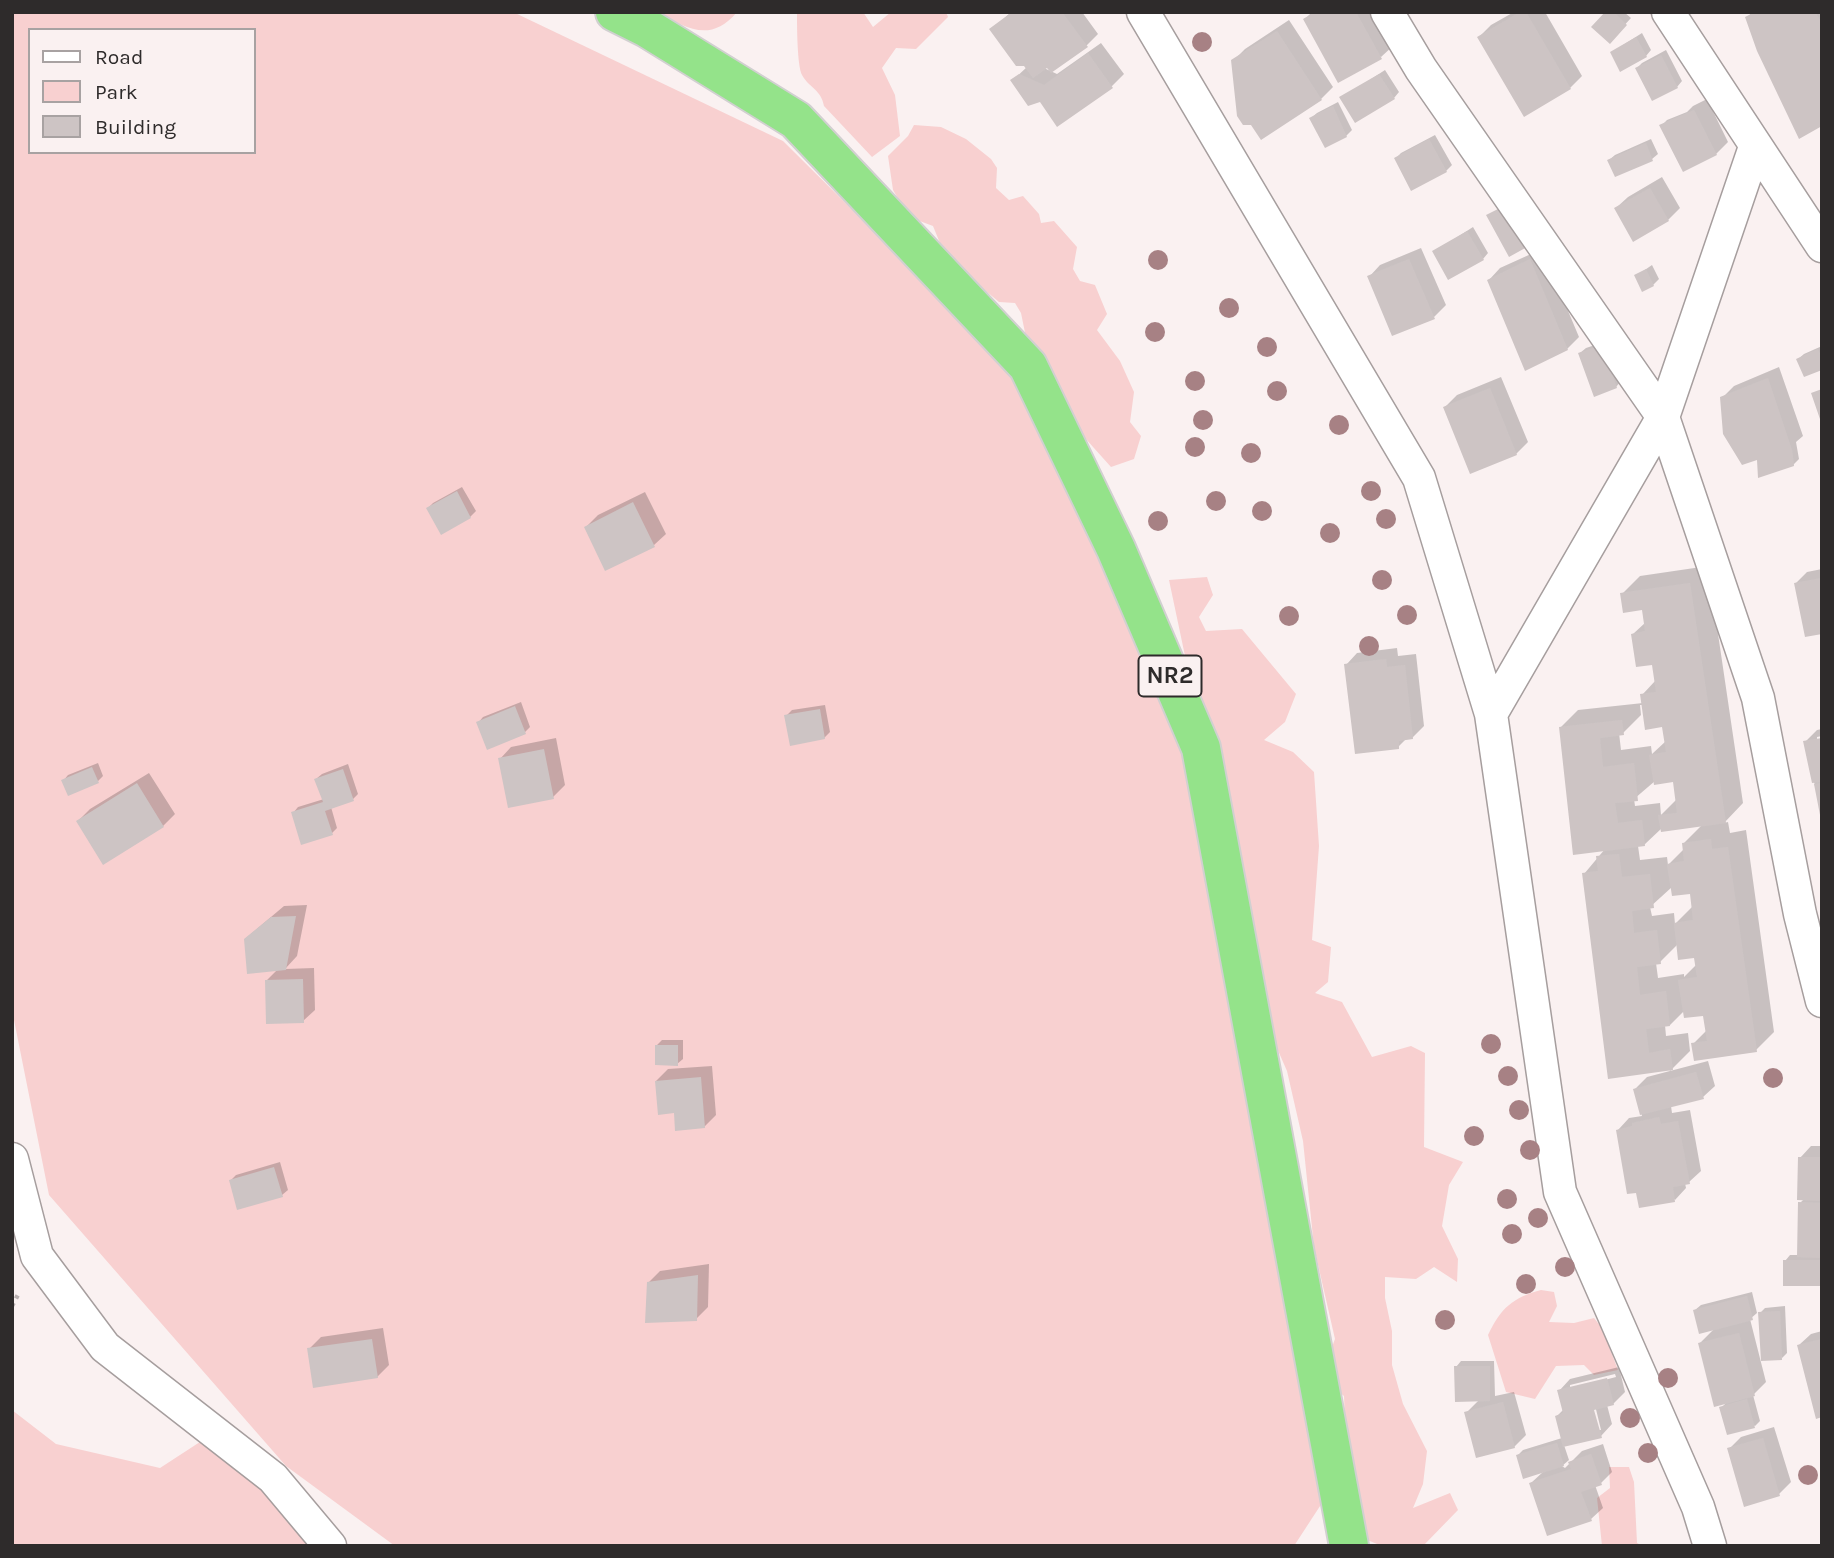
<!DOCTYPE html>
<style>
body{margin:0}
#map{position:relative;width:1834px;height:1558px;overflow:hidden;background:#faf1f1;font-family:Karla,sans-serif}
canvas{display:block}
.frame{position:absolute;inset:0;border:14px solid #2e2b2b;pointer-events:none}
.legend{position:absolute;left:28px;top:28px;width:228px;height:126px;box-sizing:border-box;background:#faf1f1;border:2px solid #a8a2a2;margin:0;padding:9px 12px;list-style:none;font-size:21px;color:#2e2b2b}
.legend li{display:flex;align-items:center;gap:14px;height:35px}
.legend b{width:35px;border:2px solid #a8a2a2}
</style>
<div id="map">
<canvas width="1834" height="1558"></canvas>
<div class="frame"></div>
<ul class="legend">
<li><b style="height:9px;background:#fff"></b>Road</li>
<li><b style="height:19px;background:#f8d0d0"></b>Park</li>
<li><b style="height:19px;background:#cdc4c4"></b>Building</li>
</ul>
</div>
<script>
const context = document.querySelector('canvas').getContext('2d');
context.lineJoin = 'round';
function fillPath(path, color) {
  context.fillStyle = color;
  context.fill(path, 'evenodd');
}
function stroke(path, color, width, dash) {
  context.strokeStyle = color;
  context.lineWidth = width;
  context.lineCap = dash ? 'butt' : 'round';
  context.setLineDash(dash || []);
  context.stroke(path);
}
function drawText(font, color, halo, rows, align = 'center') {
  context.font = font + ' Karla,sans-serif';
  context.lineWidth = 5;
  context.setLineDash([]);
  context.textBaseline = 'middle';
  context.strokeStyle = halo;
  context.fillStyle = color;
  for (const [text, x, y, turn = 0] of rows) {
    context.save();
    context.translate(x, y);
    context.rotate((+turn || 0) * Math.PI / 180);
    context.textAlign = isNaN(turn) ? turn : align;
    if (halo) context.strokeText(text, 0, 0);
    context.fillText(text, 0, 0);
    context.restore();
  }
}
const green = new Path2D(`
 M12,12H513L783,141L1024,380L1191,749L1322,1503L1294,1546H395L286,1466L49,1195L12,1010ZM30,30H254V152H30Z
 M657,12H737C711,43 687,29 657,12Z
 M863,12L873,27L891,12H946L948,17L916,49L896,48L882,68L895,95L900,136L872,157L824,106C821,89 809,88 802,75C797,65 797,24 797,12Z
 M914,125L941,127L966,139L991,159L997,168L996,188L1009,200L1023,196L1039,214L1041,223L1054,221L1077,247L1073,269L1080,281L1095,285L1107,314L1097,330L1120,361L1134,392L1130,422L1141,436L1134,459L1111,467L1076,428L1030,357L1021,313L1015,303L999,302L946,258L933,226L909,217L893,190L888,156L908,136Z
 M1207,577L1213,595L1199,617L1206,631L1242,629L1296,694L1285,722L1264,740L1293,752L1314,772L1319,846L1312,940L1331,947L1328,982L1315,993L1342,1002L1372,1057L1411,1046L1425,1053L1424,1147L1463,1162L1449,1185L1442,1226L1458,1259L1457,1282L1434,1267L1416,1279L1385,1277V1298L1392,1331V1365L1403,1404L1427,1451L1423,1484L1413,1508L1450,1493L1458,1510L1424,1545L1382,1546L1360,1537L1347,1473L1344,1396L1333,1387L1326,1363L1335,1339L1314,1247L1303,1141L1287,1071L1259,1007L1169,580Z
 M1541,1290L1554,1292L1557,1306L1549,1322L1574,1323L1594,1318L1602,1328L1618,1370L1594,1375L1584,1365L1556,1366L1535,1399L1506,1392L1488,1335C1501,1308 1512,1298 1541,1290Z
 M12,1410L56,1444L160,1468L203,1440L268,1485L319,1546H12Z
 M1609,1467H1629L1634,1482L1637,1543L1643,1546H1602L1597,1498L1610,1488Z`);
const shadow = new Path2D(`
 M1011,12H1082L1098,34L1087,45L1044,68L1057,74L1101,43L1124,74L1112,86L1057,124L1041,100L1013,80L1027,67L992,30Z
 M1312,12H1374L1393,46L1381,57L1305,19Z
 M1514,12H1545L1582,76L1570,88L1479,37L1491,25Z
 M1607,12H1624L1631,18L1610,41Z
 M1752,12H1822V124L1747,18Z
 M1289,20L1333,87L1321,99L1233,61L1245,49Z
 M1642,33L1651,50L1646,56L1612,52Z
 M1666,50L1682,81L1677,87L1637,68L1642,63Z
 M1385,70L1399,92L1394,98H1342Z
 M1707,99L1728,142L1716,154L1662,125L1667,120L1687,112L1693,106Z
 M1338,102L1352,130L1346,136L1325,146L1311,118L1317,113Z
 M1435,135L1452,165L1446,171L1396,158L1401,153Z
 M1651,139L1658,154L1652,159L1609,160L1615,155Z
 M1662,177L1680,208L1668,220L1616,208L1628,197Z
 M1473,227L1488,253L1483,259L1434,252Z
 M1421,248L1446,305L1434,317L1369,277L1380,265Z
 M1542,249L1579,337L1567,349L1489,280L1500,268Z
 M1652,265L1659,279L1653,285L1636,276Z
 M1607,341L1621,381L1616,387L1580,353L1586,348Z
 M1822,346V368L1798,359L1804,354Z
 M1779,367L1803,436L1796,442L1799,459L1793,465L1759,458L1722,398L1734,386Z
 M1501,377L1528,442L1516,454L1445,407L1457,395Z
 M462,487L476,511L470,517L428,508L433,503Z
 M645,492L666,534L654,545L606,568L586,527L598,515Z
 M1708,566L1743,803L1724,823L1728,822L1730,833L1746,830L1774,1032L1756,1050L1693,1044L1707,1030L1705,1014L1685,1010L1670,1025H1665L1666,1036L1688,1033L1690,1051L1670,1071L1669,1069L1609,1077L1584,874L1605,849L1560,728L1578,710L1643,703L1642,695L1656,680L1653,663L1633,634L1646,622L1644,608L1622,594L1640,576ZM1640,705H1643L1663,725L1666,741L1652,754L1651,746L1621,750L1619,733H1623L1641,715ZM1674,780L1677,799L1661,815L1660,803L1635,806L1634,799L1655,781ZM1703,824L1683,844L1684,849L1668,865L1667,857L1640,860L1638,846L1644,845L1662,828ZM1672,887L1691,892L1693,906L1675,924L1674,913L1652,916L1650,907ZM1678,944L1696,956L1697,964L1684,977V974L1658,978L1656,963L1660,962Z
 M1822,569V632L1795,584L1807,572Z
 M1397,648L1398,656L1416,654L1424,726L1412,738H1407L1398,747L1346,665L1357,653Z
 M521,702L530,727L525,732L478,723L483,717Z
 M825,705L830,732L824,738L786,716L792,710Z
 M1822,729V736L1817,737V740L1822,739V817L1805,742L1817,730Z
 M556,738L565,785L553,797L500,759L511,747Z
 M98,763L103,776L98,781H63L68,775Z
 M348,764L358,794L353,799L331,807L337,828L332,833L293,813L298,807L324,799L316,779L322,774Z
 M149,773L175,814L163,826L78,821L90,809Z
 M307,905L297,956L285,969L314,968L315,1010L303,1021L266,981L278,969L245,939L284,906Z
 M662,1040H683V1059L677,1064L656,1046Z
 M1708,1061L1715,1086L1703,1097L1671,1106L1672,1113L1690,1110L1701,1171L1689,1182L1685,1183L1686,1188L1675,1200L1618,1130L1629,1118L1642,1116L1635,1089L1647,1077Z
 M712,1066L716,1115L704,1127L675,1111L656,1081L668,1069Z
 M1811,1146H1822V1284L1785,1261L1790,1255H1799L1800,1203L1805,1198L1800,1158Z
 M280,1162L288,1190L282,1195L231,1180L236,1175Z
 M709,1264L708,1307L696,1319L648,1283L660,1271Z
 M1752,1292L1757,1313L1750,1319L1766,1382L1753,1395L1760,1421L1755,1426L1721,1408L1728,1401L1700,1343L1715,1328L1695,1310L1701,1305Z
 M1785,1306L1787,1353L1782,1358L1760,1313L1765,1308Z
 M383,1328L389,1365L377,1377L309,1349L321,1337Z
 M1822,1331V1416L1799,1345L1811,1334Z
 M1461,1361H1494L1495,1396L1514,1392L1526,1435L1514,1447L1466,1413L1479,1400L1456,1367Z
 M1619,1367L1625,1392L1613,1404L1607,1405L1612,1424L1601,1436L1564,1445L1569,1460L1562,1466L1565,1468L1582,1451L1603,1444L1612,1472L1601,1483L1595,1485L1603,1508L1591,1519L1531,1483L1544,1471L1518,1455L1523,1450L1562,1438L1557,1416L1564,1409L1559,1391L1570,1379ZM1615,1374L1616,1377L1570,1389V1385ZM1594,1401L1601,1430H1598L1590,1402Z
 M1774,1427L1791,1482L1779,1494L1729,1449L1741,1437Z`);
const building = new Path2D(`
 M1012,12H1062L1088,47L1051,73L1047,68L1033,78L1024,66H1016L989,29Z
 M1315,12H1356L1382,59L1338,83L1303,19Z
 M1520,12H1526L1571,89L1524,117L1477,37Z
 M1605,12H1614L1627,25L1610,44L1591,27Z
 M1755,12H1815L1822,23V126L1799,139L1757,51L1745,17Z
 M1277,31L1322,100L1261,140L1251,125H1243L1237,116L1231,60Z
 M1636,37L1647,57L1620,72L1610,52Z
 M1088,53L1113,88L1057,127L1040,102L1028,106L1010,80L1019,74L1044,85Z
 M1661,55L1678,88L1652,101L1635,68Z
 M1379,74L1395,99L1355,123L1339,97Z
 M1333,106L1347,137L1325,148L1309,118Z
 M1694,110L1717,155L1683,172L1659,125Z
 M1429,139L1447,172L1411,191L1394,158Z
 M1646,143L1653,161L1615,177L1607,160Z
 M1650,188L1669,221L1633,242L1614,208Z
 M1504,206L1527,247L1509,257L1486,215Z
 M1467,231L1484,260L1448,280L1432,251Z
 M1409,259L1435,319L1392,336L1367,276Z
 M1530,259L1568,350L1525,371L1487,280Z
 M1646,269L1654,286L1642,292L1634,275Z
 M1602,345L1617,388L1594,397L1578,353Z
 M1818,349L1822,358V370L1804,377L1796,359Z
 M1768,378L1792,450L1794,466L1758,478L1757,460L1742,465L1723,434L1720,397Z
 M1490,388L1517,455L1470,474L1443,407Z
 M1822,389V422H1821L1811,393Z
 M457,491L471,518L441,535L426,508Z
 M633,502L655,547L605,571L584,527Z
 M1822,578V634L1805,637L1794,583Z
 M1690,583L1726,823L1661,832L1658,815L1677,813L1673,782L1654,785L1649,755L1666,752L1662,727L1645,730L1640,694L1656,692L1652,665L1636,667L1631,634L1645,631L1642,610L1623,613L1620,593Z
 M1386,659L1387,667L1405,665L1413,739L1399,741V749L1355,754L1344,664Z
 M515,706L526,734L487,750L476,722Z
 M820,709L825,739L790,746L784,715Z
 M1622,720L1624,735L1600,738L1603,767L1634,763L1638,801L1615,803L1618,823L1642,820L1645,846L1573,855L1559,727Z
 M1822,738V782L1812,783L1803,741Z
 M544,749L554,799L508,808L498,758Z
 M92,767L99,783L68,796L61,780Z
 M343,769L354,801L325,811L333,835L301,845L291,812L323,802L314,779Z
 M137,783L164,827L103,865L76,821Z
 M1822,783V815H1820L1814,784Z
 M1711,839L1712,849L1728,847L1757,1052L1694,1061L1691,1043L1707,1041L1703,1016L1684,1018L1678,980L1697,977L1694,958L1678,960L1674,923L1693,920L1690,894L1672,896L1667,864L1684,861L1682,843Z
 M1619,854L1622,877L1650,874L1654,908L1632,911L1634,933L1657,930L1661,964L1637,967L1640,995L1666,991L1670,1026L1646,1029L1649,1053L1670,1049L1673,1070L1608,1079L1582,873L1598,871L1596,856Z
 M296,916L286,970L247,974L244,939L271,917Z
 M303,979L304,1023L266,1024L265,980Z
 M655,1045H678V1066L655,1065Z
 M1696,1072L1704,1099L1640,1115L1633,1089Z
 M701,1077L705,1128L675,1131L674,1113L658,1115L655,1081Z
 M1659,1117L1661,1124L1678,1121L1690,1184L1673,1187L1675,1202L1639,1208L1636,1193L1627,1194L1616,1130L1632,1126V1123Z
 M1798,1157H1822V1201L1797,1200Z
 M274,1167L283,1197L237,1210L229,1180Z
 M1798,1202L1822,1203V1258L1797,1257Z
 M1783,1260H1822V1286H1783Z
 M698,1275L697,1321L645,1323L647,1282Z
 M1747,1296L1753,1320L1699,1334L1693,1310Z
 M1780,1311L1782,1360L1761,1361L1758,1312Z
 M1739,1333L1755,1396L1714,1407L1698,1343Z
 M372,1339L378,1378L313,1388L307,1348Z
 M1822,1339V1417L1816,1419L1797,1345Z
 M1454,1366H1490V1401L1455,1402Z
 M1607,1378L1614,1405L1594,1410L1602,1438L1563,1447L1555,1416L1563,1413L1557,1390Z
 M1747,1399L1755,1428L1727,1435L1719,1407Z
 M1503,1402L1515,1448L1476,1458L1464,1412Z
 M1763,1438L1780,1496L1744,1507L1727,1448Z
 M1557,1443L1564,1466L1523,1479L1516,1455Z
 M1591,1454L1602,1485L1581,1492L1592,1521L1547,1536L1529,1483L1571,1469L1568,1462Z`);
const path = new Path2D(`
 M12,1306L20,1291`);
const street = new Path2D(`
 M1143,12L1419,478L1491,714L1560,1192L1698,1507L1710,1546
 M1387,12L1421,69L1663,417L1758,698L1800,914L1822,1001
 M1668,12L1822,246
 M1491,714L1663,417L1755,147
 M12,1159L37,1256L105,1347L273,1478L330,1546`);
const highway = new Path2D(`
 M615,12L647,28L796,120L1028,366L1116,549L1201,748L1349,1546`);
const trees = [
 [1202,42],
 [1158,260],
 [1229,308],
 [1155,332],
 [1267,347],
 [1195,381],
 [1277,391],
 [1203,420],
 [1339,425],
 [1195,447],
 [1251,453],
 [1371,491],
 [1216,501],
 [1262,511],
 [1386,519],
 [1158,521],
 [1330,533],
 [1382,580],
 [1407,615],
 [1289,616],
 [1369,646],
 [1491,1044],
 [1508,1076],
 [1773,1078],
 [1519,1110],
 [1474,1136],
 [1530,1150],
 [1507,1199],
 [1538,1218],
 [1512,1234],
 [1565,1267],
 [1526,1284],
 [1445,1320],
 [1668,1378],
 [1630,1418],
 [1648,1453],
 [1808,1475]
];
const shields = [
 [1170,676,63]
];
const shieldNames = [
 ["NR2",1170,676]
];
fillPath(green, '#f8d0d0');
fillPath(shadow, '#0003');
fillPath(building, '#cdc4c4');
stroke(street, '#a69e9e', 35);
stroke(highway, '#d1d0d0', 42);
stroke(path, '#b9b1b1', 4.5, [3.5, 5]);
stroke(street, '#fff', 32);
stroke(highway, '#94e38a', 38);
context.fillStyle = '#a78184';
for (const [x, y] of trees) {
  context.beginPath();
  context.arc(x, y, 10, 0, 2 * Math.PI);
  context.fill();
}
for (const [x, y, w] of shields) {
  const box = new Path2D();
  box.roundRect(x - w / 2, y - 20.5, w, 41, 5);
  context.fillStyle = '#faf1f1';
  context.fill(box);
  stroke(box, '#2e2b2b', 2);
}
drawText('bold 24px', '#2e2b2b', null, shieldNames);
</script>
